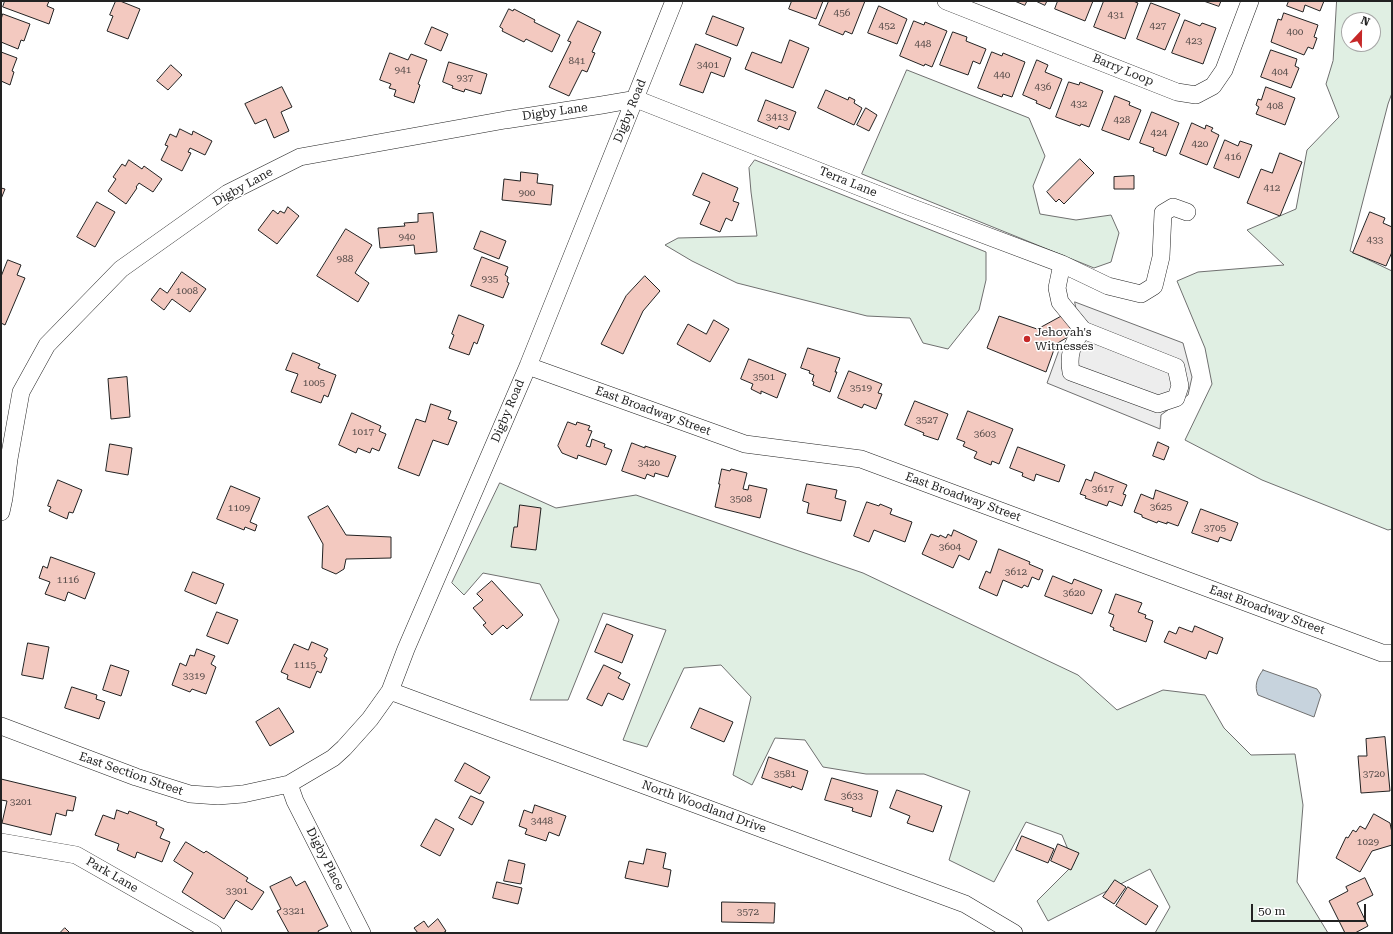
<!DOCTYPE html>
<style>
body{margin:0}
#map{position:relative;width:1393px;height:934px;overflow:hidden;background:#fff;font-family:"Roboto Serif",serif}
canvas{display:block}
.frame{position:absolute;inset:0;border:2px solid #222;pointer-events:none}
.north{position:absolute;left:1341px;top:12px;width:40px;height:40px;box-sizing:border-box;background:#fff;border:1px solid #a7a7a7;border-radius:50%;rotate:22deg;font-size:11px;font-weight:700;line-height:16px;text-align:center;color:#222}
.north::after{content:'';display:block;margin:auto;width:14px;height:18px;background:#c62828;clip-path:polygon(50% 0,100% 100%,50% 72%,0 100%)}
.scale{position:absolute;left:1251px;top:904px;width:115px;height:18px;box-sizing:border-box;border:2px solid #222;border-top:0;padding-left:5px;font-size:12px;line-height:14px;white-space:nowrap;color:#222;-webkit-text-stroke:3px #fff;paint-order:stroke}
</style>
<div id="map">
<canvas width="1393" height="934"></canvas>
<div class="frame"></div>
<div class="north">N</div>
<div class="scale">50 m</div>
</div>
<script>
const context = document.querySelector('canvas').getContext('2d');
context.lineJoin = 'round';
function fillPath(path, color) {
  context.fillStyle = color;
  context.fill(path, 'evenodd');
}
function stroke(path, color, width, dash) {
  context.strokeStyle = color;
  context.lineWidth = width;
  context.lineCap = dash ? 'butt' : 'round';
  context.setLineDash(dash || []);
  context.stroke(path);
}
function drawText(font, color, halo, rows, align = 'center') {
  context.font = font + ' "Roboto Serif",serif';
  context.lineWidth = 3;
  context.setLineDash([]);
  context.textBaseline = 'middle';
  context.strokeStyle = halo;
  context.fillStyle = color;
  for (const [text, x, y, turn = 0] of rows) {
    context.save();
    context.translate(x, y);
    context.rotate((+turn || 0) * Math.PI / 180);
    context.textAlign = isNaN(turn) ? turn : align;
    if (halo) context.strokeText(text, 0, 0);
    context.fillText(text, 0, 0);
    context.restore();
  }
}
const green = new Path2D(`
 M1337,1H1392V93L1388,104L1350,251L1392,271V529L1388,530L1262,480L1185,440L1212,384L1205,348L1177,281L1198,272L1284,265L1247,230L1296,209L1307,150L1339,117L1326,84L1333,61ZM1349,20H1373V44H1349Z
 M907,70L1029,118L1045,156L1033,186L1040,214L1076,220L1111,215L1119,233L1111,262L1094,268L862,174Z
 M755,160L986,252V280L979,310L948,349L923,343L910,318L867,316L737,283L692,261L665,245L678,238L757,236L751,192L749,168Z
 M500,483L556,508L636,495L863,573L1078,675L1117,710L1163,690L1205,695L1224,728L1251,755L1295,754L1303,805L1297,882L1328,933H1155L1170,907L1150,869L1048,921L1037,901L1074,864L1062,835L1026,822L994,882L949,860L970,791L924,774H866L823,767L805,740L775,738L752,785L733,775L751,697L721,665L684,668L647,747L623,740L666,630L603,613L568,700H530L559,620L540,584L483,573L464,595L452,583Z`);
const parking = new Path2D(`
 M1075,302L1183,343L1192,377L1188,395L1161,415L1160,429L1047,383L1059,350L1081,336Z`);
const water = new Path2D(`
 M1263,670L1317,689L1321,695L1314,717L1258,695C1254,686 1257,678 1263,670Z`);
const building = new Path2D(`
 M5,1H49L47,6L54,9L49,24L3,7Z
 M116,1H120L140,9L128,39L107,31L113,16L110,15Z
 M792,1H823L816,19L789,9Z
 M829,1H865L852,34L845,31L843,35L819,25Z
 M1015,1H1027L1025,5Z
 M1036,1H1047L1045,5Z
 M1058,1H1093L1085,21L1055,9Z
 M1104,1H1133L1138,3L1125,39L1094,27Z
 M1204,1H1221L1219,6Z
 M1289,1H1324L1320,11L1305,5L1303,12L1287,6Z
 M1151,3L1180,14L1165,50L1137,39Z
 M879,6L907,19L897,44L868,33Z
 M509,9L513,11L514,9L535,20L534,22L560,35L552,52L526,39L524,42L502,31L503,29L500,27Z
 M1284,13L1318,25L1314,37L1317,38L1313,49L1308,47L1304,55L1271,42L1278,19L1281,20Z
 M3,14L30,24L24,41L21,40L18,49L1,42V20Z
 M713,16L744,28L737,46L706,34Z
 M1185,20L1200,26L1202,23L1216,28L1203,64L1172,53Z
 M578,21L601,32L592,52L595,53L587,72L582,70L569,96L549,87L571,42L568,41Z
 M914,21L924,25L925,22L947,31L932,67L925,64L924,66L900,56Z
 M432,27L448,34L441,51L425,44Z
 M953,32L967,37L966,41L986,49L980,64L973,61L968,75L940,65Z
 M790,40L809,48L793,88L745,69L752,52L781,63Z
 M696,44L731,58L724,77L711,72L703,93L680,85Z
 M1271,50L1297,59L1295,66L1299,68L1291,88L1261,77Z
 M1,52L17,58L12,71L14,72L10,85L1,81Z
 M992,52L1002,56L1003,53L1025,62L1012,97L1003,94L1002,97L978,88Z
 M390,53L408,60L411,54L427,60L418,84L420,85L414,103L394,96L396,90L389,88L391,84L380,80Z
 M1037,60L1048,65L1045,72L1062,79L1050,109L1036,103L1037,101L1023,95Z
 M449,62L487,74L481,94L465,89L464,92L452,88L453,86L443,82Z
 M171,65L182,75L168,90L157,81Z
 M1069,82L1079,85L1080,82L1103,91L1089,127L1081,124L1080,126L1056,117Z
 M282,87L292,107L281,112L289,131L274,138L266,119L255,124L245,104Z
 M1266,87L1295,98L1285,125L1256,114L1259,107L1256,105L1258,99L1261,100Z
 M826,90L848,100L849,97L855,100L854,103L862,108L854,125L818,108Z
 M1115,96L1130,102L1129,105L1141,110L1129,140L1102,130Z
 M766,100L796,112L789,130L779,126L777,129L758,121Z
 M866,108L877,115L869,131L857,125Z
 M1152,112L1179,123L1166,156L1153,151L1154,148L1140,143Z
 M1192,123L1205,129L1206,125L1213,128L1211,131L1219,135L1207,165L1180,154Z
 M180,129L192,135L193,131L212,141L205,155L190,148L188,152L191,153L182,171L161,160L168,146L165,145L170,134L176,137Z
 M1225,140L1238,146L1240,141L1252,145L1239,178L1214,168Z
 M1280,153L1302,162L1280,216L1247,203L1261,169L1272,173Z
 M1080,159L1094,173L1064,204L1059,199L1056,202L1047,192Z
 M129,160L142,169L144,166L162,179L153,192L139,183L136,187L137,188L126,204L108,191L116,179L113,177L122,164L125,166Z
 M521,172L538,174L537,183L553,185L551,205L502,200L504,179L520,181Z
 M703,173L738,188L733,201L739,203L732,221L726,218L720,232L700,224L710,202L693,195Z
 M1134,176V189H1114V177Z
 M1,188L5,189L1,199Z
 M97,202L115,212L95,247L77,237Z
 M288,207L299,216L277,244L258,230L273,210L278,214L280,211L284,213Z
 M1370,212L1385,218L1383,223L1392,227V252L1386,266L1353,253Z
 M433,213L437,252L415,254L414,245L380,248L378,228L405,226L404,223L418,222V214Z
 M346,229L372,245L355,273L369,283L358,302L317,276Z
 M481,231L506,241L499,259L474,249Z
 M482,257L508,267L505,275L508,277L507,282L509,283L503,298L471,286Z
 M8,260L21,265L17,275L25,278L5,325L1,323V277Z
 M182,272L206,289L190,312L172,299L164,310L151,300L160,288L167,293Z
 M645,276L660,291L643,311L623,354L601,344L626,296Z
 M459,315L484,325L477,344L474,342L469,355L449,348L454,335L452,334Z
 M1064,315L1073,334L1056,344L1046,372L987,348L999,316L1037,329Z
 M714,320L729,329L710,362L677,344L688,324L706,334Z
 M808,348L840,358L835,372H837L830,392L813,385L814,382L812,381L814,375L809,373L810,371L801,368Z
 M293,353L320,364L318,368L336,375L328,397L324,395L321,403L291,392L298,374L286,370Z
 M749,359L786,374L777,398L761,391V394L751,389L753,384L741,379Z
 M849,371L882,384L878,393L882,394L876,409L864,404L862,408L838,398Z
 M127,377L130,417L111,419L108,379Z
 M915,401L948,414L938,440L923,435L924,433L905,425Z
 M431,404L451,411L448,419L457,422L448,445L433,440L419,476L398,468L416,419L425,422Z
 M968,411L1013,429L999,464L992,461L991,465L974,458L977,452L963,446L965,442L957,439Z
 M352,413L381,426L379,431L386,434L379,451L372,448L370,453L358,448L356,453L339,445Z
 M568,422L576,425L577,422L590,426L588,430L592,431L586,446L590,447L592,439L605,444L604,447L612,450L606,465L578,455L577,459L562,453L558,446Z
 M1158,442L1169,447L1164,460L1153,456Z
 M632,443L645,448V446L676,456L668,477L655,473L654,477L647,474L645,479L622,471Z
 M110,444L132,448L128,475L106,471Z
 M1018,447L1065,465L1059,482L1036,474L1034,481L1022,476L1023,473L1010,468Z
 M722,469L730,471L731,469L747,473L743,489L748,490L749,485L767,489L760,518L715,507L720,484H719Z
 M1095,472L1127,485L1123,494L1126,495L1122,506L1109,501L1107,506L1085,498L1086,496L1080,494L1086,479L1091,481Z
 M58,480L82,490L73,513L69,512L67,519L49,511L51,507L48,506Z
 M807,484L837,490L835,498L846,501L841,521L807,513L809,503L803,501Z
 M231,486L260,498L250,522L257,525L255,531L245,527L244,530L217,519Z
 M1156,490L1188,502L1178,526L1167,522V524L1158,521L1157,523L1142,517V515L1134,512L1141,494L1153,499Z
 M867,502L879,506L880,504L892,509L890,514L912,522L905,542L874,530L869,542L854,536Z
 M520,505L541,508L536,550L511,547L514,527H517Z
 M328,506L346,535L391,537V558L346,559L344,569L336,574L322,568L323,544L308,517Z
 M1201,509L1238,523L1231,541L1220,537L1218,542L1192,533Z
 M954,530L977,541L969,560L959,555L953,568L922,554L931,534L939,537L940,535L946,538L948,534L951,536Z
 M999,549L1030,562L1029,564L1043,570L1039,580L1032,577L1028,587L1024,585L1022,588L1003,580L997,596L979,588L986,571L990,573Z
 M51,557L95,573L85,599L68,592L65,601L45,594L50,582L39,578L43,566L47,568Z
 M193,572L224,584L216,604L185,591Z
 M1053,576L1072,584L1074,579L1102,590L1092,614L1045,596Z
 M492,581L523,615L507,629L503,625L492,635L483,625L486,623L473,608L483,600L477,594Z
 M1116,594L1142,603L1138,612L1146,615L1145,618L1153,621L1146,642L1113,630L1114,628L1110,626L1114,615L1109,613Z
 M217,612L238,620L228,644L207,636Z
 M607,624L633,635L622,663L595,652Z
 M1195,626L1223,638L1217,654L1209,651L1206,659L1164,642L1169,631L1176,634L1179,627L1192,632Z
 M312,642L328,649L324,656L327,658L321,673L317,671L310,688L287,679L288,675L281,672L294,644L308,650Z
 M28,643L49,647L43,679L22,675Z
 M197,649L215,656L211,664L216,667L206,694L192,689L190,692L172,685L180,663L186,666L190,655L194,656Z
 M111,665L129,671L121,696L103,690Z
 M604,665L621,673L618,678L630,684L623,700L608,693L602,706L587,699Z
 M72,687L97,695L96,699L105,702L99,719L65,708Z
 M279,708L294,732L270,746L256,722Z
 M700,708L733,722L724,742L691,728Z
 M1385,737L1390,791L1361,793L1358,756H1367L1366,739Z
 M769,757L808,771L802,790L792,786L791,788L762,778Z
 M465,763L490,777L480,794L455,781Z
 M832,778L878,791L871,817L852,811L853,808L825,800Z
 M1,779L76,797L73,811L67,810L66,816L56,813L51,835L2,823L7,801L1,800Z
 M897,790L942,806L933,832L907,823L910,816L890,808Z
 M471,796L484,802L472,825L459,818Z
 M535,805L566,816L559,836L549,832L546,841L525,834L527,829L519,826L524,810L532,813Z
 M117,810L128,814L129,811L157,822L156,825L164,829L160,838L170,842L162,862L137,852L135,858L117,850L119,844L95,835L103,815L114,819Z
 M1374,814L1390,823L1392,833V845L1372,851L1360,872L1336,858L1346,837L1348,838L1353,830L1356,832L1360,826L1365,829Z
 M436,819L454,829L440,856L421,846Z
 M1022,836L1054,849L1048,863L1016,850Z
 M186,842L204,853L206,851L248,878L246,881L264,892L252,910L236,900L224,919L182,892L193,873L174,861Z
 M1058,844L1079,853L1071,870L1051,861Z
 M647,849L666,853L663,868L671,870L668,887L625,878L629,861L643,864Z
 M509,860L525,864L521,884L504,881Z
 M291,877L296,886L305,881L328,926L318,931L319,933H289L277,911L281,909L270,887Z
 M1365,878L1373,895L1357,903L1368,926L1355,933H1345L1329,901L1348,891L1346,887Z
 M1115,880L1126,887L1114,904L1103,897Z
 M497,882L522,888L518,904L493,898Z
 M1128,887L1158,906L1146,925L1116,906Z
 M722,902L775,903L774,923L722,922Z
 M438,919L446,931L443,933H418L414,928L424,921L428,927Z
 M65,928L70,933H60Z`);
const minor = new Path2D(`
 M946,1L1177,92L1196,95L1213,86L1224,70L1250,1
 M1062,264L1057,288L1060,302L1083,330L1176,367L1180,386L1176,398L1158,404L1071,372C1068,355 1072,343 1083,330
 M528,366L745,444L861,459L1382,653H1392
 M1,512L4,498L9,459L21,392L47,345L121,269L228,193L300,157L505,120L602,105L636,99L905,205L1062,264L1108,286L1141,294L1154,286L1161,257L1163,213L1173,207L1187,212
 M390,691L965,904L1014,933
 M1,726L136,777L190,794L218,796L243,794L289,784L333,758L344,748L370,719L390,691L406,649L528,366L674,1
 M289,784L295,801L362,933
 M1,842L76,855L213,933`);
const markers = [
 [1027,339,4,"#c62828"]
];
const numberNames = [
 ["456",842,13],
 ["431",1116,15],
 ["452",887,26],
 ["427",1158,26],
 ["400",1295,32],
 ["423",1194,41],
 ["448",923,44],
 ["841",577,61],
 ["3401",708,65],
 ["941",403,70],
 ["404",1280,72],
 ["440",1002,75],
 ["937",465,78],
 ["436",1043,87],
 ["432",1079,104],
 ["408",1275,106],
 ["3413",777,117],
 ["428",1122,120],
 ["424",1159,133],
 ["420",1200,144],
 ["416",1233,157],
 ["412",1272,188],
 ["900",527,193],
 ["940",407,237],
 ["433",1375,240],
 ["988",345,259],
 ["935",490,279],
 ["1008",187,291],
 ["3501",764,377],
 ["1005",314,383],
 ["3519",861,388],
 ["3527",927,420],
 ["1017",363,432],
 ["3603",985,434],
 ["3420",649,463],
 ["3617",1103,489],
 ["3508",741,499],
 ["3625",1161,507],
 ["1109",239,508],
 ["3705",1215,528],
 ["3604",950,547],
 ["3612",1016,572],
 ["1116",68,580],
 ["3620",1074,593],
 ["1115",305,665],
 ["3319",194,676],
 ["3581",785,774],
 ["3720",1374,774],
 ["3633",852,796],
 ["3201",21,802],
 ["3448",542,821],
 ["1029",1368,842],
 ["3301",237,891],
 ["3321",294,911],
 ["3572",748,912]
];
const streetNames = [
 ["Barry Loop",1123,70,22],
 ["Digby Road",630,111,-68],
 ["Digby Lane",555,112,-8],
 ["Terra Lane",848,182,22],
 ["Digby Lane",243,187,-29],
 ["Digby Road",508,411,-67],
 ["East Broadway Street",653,411,20],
 ["East Broadway Street",963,497,20],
 ["East Broadway Street",1267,610,20],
 ["East Section Street",131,774,19],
 ["North Woodland Drive",704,807,20],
 ["Digby Place",325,859,63],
 ["Park Lane",112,875,30]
];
const poiNames = [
 ["Jehovah's",1035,332],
 ["Witnesses",1035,346]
];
fillPath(green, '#e0efe3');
stroke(green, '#6f6f6f', 1);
fillPath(parking, '#ededed');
stroke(parking, '#6f6f6f', 1);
fillPath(water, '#c7d3dd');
stroke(water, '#6f6f6f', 1);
fillPath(building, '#f3c9c0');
stroke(building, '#222', 1);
stroke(minor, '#222', 18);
stroke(minor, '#fff', 17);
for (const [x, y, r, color] of markers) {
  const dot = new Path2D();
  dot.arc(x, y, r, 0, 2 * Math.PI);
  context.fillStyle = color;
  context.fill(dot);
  stroke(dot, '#fff', 1.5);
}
drawText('10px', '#564c4a', null, numberNames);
drawText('12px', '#222', '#fff', streetNames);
drawText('12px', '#222', '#fff', poiNames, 'left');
</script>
